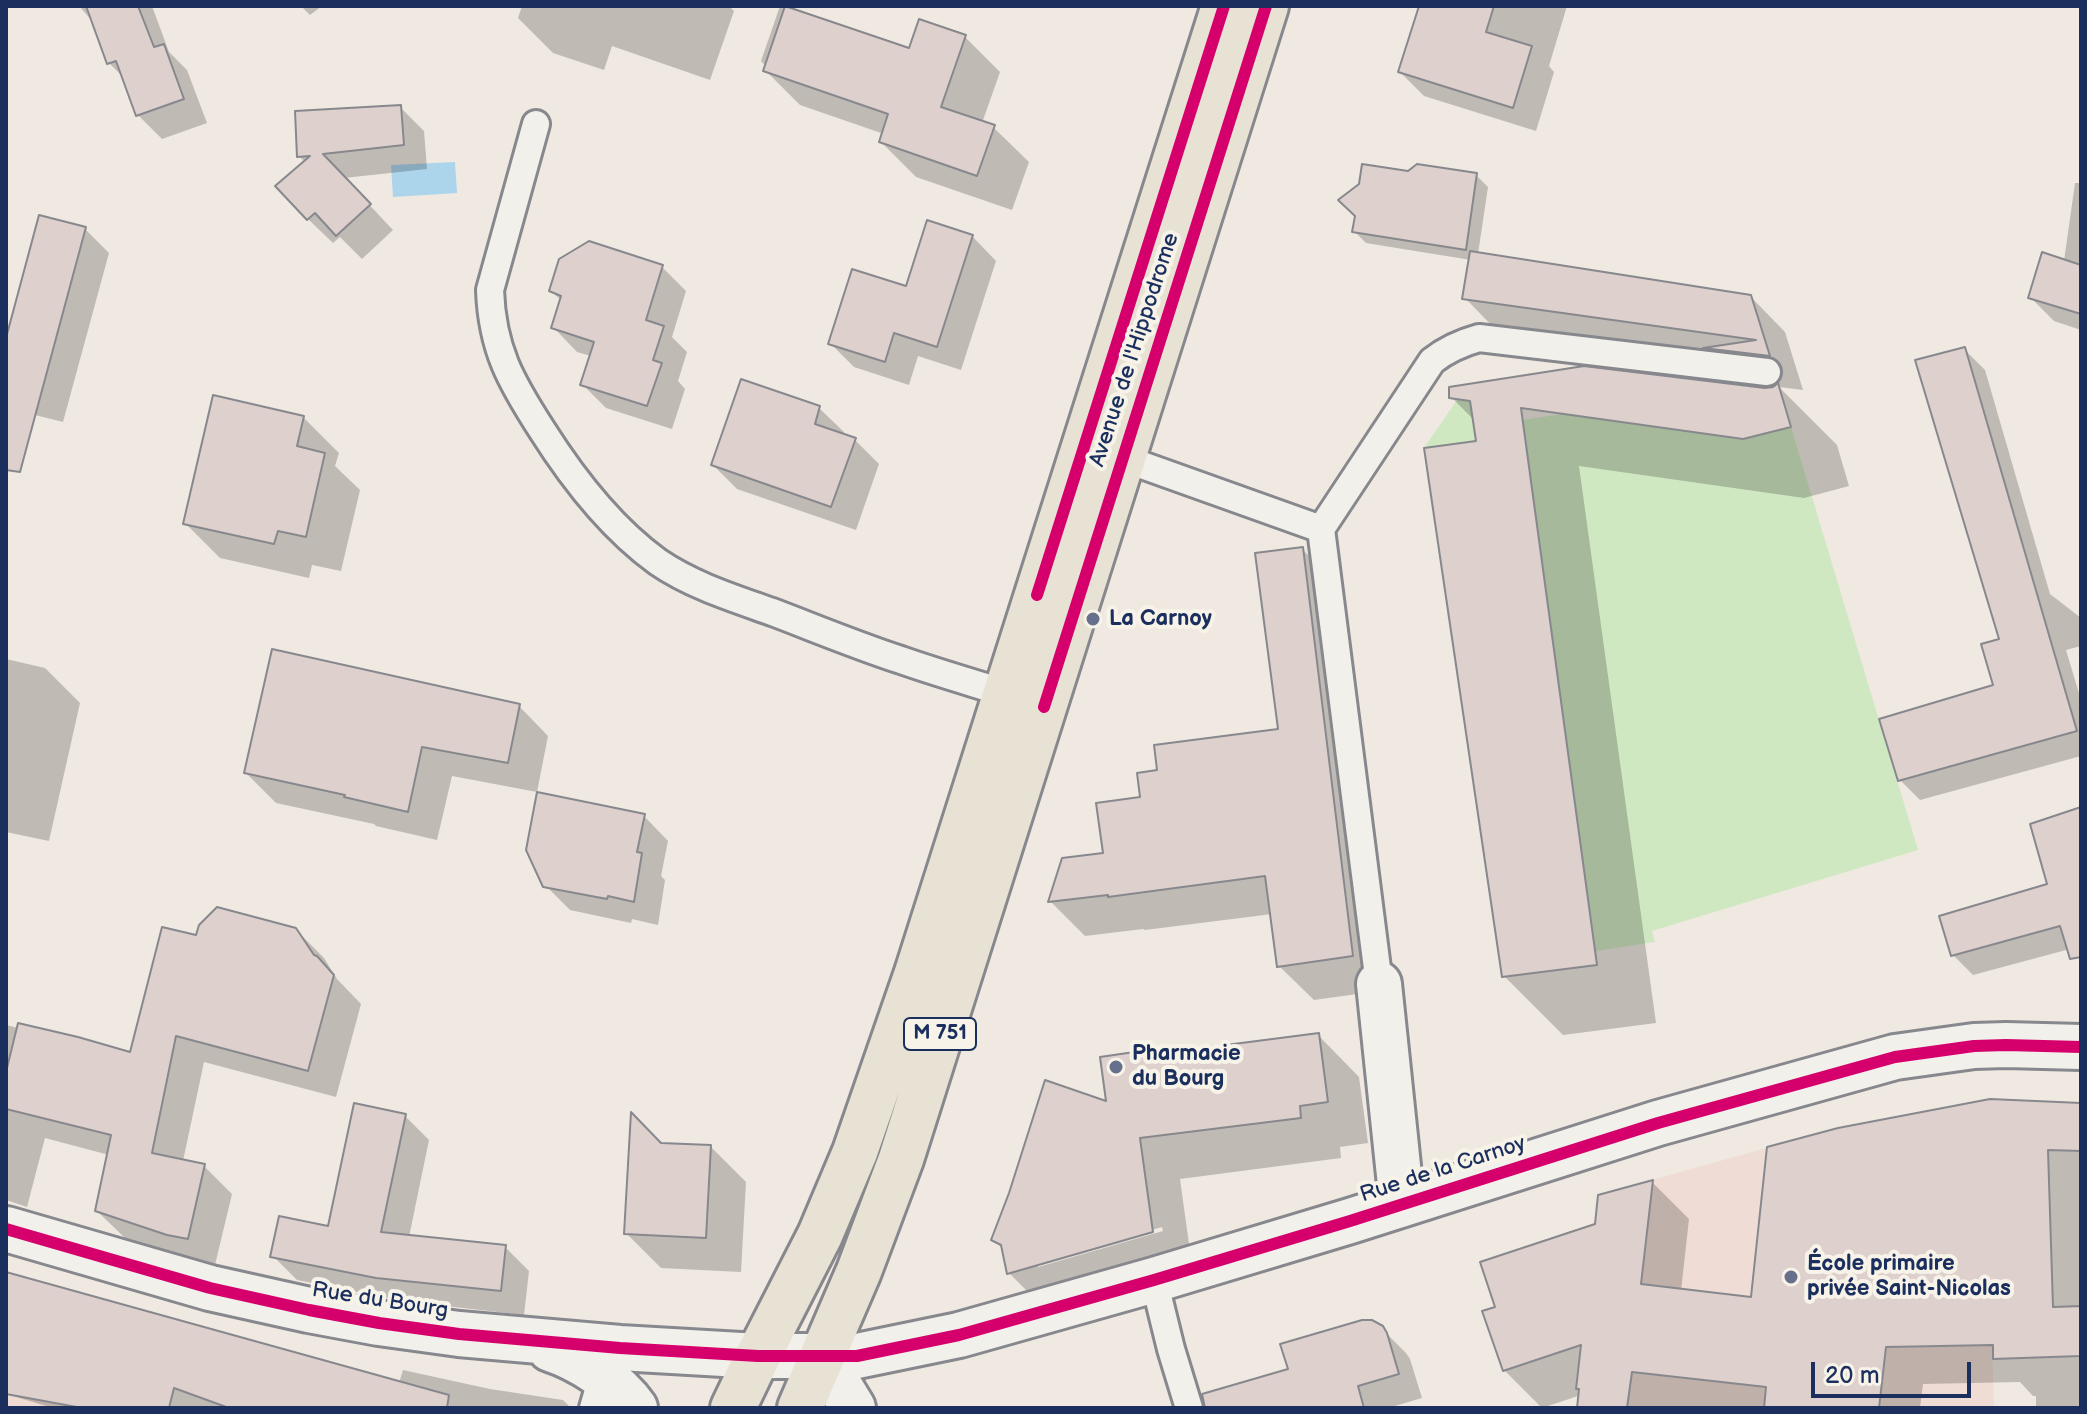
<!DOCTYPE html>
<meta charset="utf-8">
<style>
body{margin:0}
#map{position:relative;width:2087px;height:1414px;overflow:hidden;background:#f0e9e2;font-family:"Balsamiq Sans",sans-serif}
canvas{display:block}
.frame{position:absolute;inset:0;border:8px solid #1b2f5e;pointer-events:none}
.scale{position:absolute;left:1811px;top:1362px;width:160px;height:36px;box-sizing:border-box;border:4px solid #1b2f5e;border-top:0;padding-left:10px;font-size:24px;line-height:28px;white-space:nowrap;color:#1b2f5e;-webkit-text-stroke:6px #f7f3e8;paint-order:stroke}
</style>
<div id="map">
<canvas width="2087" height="1414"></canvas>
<div class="frame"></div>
<div class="scale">20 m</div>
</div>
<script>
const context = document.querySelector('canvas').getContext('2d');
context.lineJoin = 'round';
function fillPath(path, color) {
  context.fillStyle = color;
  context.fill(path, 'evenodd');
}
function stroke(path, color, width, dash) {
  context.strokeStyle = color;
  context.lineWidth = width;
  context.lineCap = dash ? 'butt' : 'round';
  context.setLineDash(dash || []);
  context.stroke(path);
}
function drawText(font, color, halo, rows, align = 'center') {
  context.font = font + ' "Balsamiq Sans",sans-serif';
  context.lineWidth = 8;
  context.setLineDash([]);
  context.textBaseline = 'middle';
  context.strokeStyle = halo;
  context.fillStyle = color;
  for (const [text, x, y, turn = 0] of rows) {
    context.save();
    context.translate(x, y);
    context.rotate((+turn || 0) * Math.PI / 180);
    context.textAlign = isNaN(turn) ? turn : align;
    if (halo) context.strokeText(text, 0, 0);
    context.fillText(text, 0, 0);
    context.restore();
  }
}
const built = new Path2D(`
 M1986,1100L1994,1408H1577L1598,1195L1838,1128Z
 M6,1393L84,1408H6Z`);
const green = new Path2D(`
 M1468,384L1475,427L1562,414L1743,439L1791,427L1918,850L1652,931L1655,942L1596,951L1525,436L1424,448Z`);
const water = new Path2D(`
 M455,162L457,193L393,197L391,165Z`);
const shadow = new Path2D(`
 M79,6H152L169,52L187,70L207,123L162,139L138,115L125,79L109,63L94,23Z
 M301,6H322L310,15Z
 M522,6H729L734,11L710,80L612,46L604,70L553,53L518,18Z
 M780,6L910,51L965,37L1000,72L982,123L993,127L1029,162L1012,210L916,177L881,142L884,134L800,105L765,70L766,66L761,61Z
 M1420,6H1567L1549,66L1554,72L1536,131L1424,96L1400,72Z
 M400,107L424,131L427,169L344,178L393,230L362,259L340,237L333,243L308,219L305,162L299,156Z
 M1409,173L1476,175L1488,187L1478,254L1750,296L1785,332L1803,390L1779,387L1837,445L1849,486L1804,498L1579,466L1656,1023L1563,1035L1504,976L1478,443L1475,421L1451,397L1765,390L1776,387L1740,383L1722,365L1500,334L1465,298L1471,260L1366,243L1354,231Z
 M2075,183H2081V330L2054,321L2030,297L2064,261Z
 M85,229L109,253L63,422L19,411L6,397V345Z
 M972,236L996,261L961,370L918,356L909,385L854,367L830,343L907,289Z
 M662,267L686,291L672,337L687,352L678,381L685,389L672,429L606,408L582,384L591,356L577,352L553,327L562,301L551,291Z
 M1964,349L1985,370L2050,594L2081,618V646L2066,650L2081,700V756L1920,800L1900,780L1996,687L2002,640Z
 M819,408L844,432L843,435L854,439L879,464L856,530L737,489L713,465Z
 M303,417L339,453L335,466L360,490L341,571L312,565L309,578L220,558L185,523Z
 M1302,549L1337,584L1386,990L1314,1000L1279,966L1272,914L1145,930L1143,929L1085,936L1050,901L1105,854L1159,772L1280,731Z
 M6,659L45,668L80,703L49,841L6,832Z
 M519,706L548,736L537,792L452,776L437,840L376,826L374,824L276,803L246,773Z
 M2081,809V946L1973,975L1953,955L2050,885Z
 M644,816L668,841L661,876L665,880L658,925L632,919L631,923L570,910L545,885Z
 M295,929L324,958L337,979L361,1004L336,1097L204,1062L183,1161L204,1166L232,1194L215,1265L197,1262L125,1238L97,1211L109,1155L45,1138L27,1207L6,1200V1025L131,1055L198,938Z
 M1318,1035L1359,1077L1368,1143L1340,1147L1341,1158L1180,1179L1193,1273L1050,1314L1009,1273L1005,1251L993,1239L1154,1052L1159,1056ZM1162,1227L1163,1231L1038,1267V1262Z
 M2081,1105V1408H2036V1396H2033L2020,1382L1923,1384L1920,1408H1579L1581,1395L1542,1408L1504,1370L1497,1308L1652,1182L1689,1219L1681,1291L1753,1299Z
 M405,1116L429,1140L409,1237L505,1247L529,1271L524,1315L402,1301L297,1280L273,1256L329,1228Z
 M661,1145L711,1147L746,1182L741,1272L661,1268L626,1233Z
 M6,1274L399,1383L403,1370L490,1389L563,1400L571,1408H53L6,1394Z
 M1381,1328L1406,1353L1410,1359L1422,1398L1388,1408H1267L1291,1371Z`);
const building = new Path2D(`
 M86,6H138L154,47L164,44L184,99L136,116L116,61L107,64Z
 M785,6L909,48L919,19L966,35L941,107L995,125L977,176L879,142L888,114L763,71Z
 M1419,6H1494L1486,32L1532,46L1513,108L1398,72Z
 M401,105L404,145L323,154L371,204L336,236L315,213L307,220L275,186L310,156L297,157L295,111Z
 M1362,164L1408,171L1417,164L1477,173L1466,250L1352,232L1355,216L1338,200L1359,184Z
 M39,215L86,227L20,472L6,470V338Z
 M927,220L973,235L937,347L894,333L885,362L828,344L852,269L906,286Z
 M589,241L663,265L646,320L664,326L653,360L662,363L647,406L580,385L594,342L551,328L561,296L549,291L559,259Z
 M1470,251L1751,295L1770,356L1703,348L1756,340L1462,299Z
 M2042,252L2081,265V314L2028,298Z
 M1965,347L2077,731L1898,781L1879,719L1993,685L1981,644L1999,639L1915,360Z
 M1584,366L1765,388L1773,387L1778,383L1791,427L1743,439L1521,408L1597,965L1502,977L1424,448L1476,441L1470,401L1449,398V387Z
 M741,379L820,406L815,424L856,438L831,507L711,465Z
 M213,395L304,416L297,446L325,453L306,537L278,531L274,544L183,524Z
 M1303,547L1353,956L1277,967L1265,876L1108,897V895L1048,902L1062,858L1103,853L1096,803L1140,797L1137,773L1157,770L1154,745L1278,729L1255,553Z
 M272,649L520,704L508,763L422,747L408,812L344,797L345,795L244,773Z
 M537,792L645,814L637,852L642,853L634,902L608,896L607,899L543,887L526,850Z
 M2081,807V957L2070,959L2060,926L1951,956L1939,916L2047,884L2030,824Z
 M217,907L296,928L314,955L317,956L334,975L308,1071L176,1036L152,1153L205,1164L188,1239L167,1235L95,1211L111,1135L6,1109V1072L18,1023L78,1037L130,1052L162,927L196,935L199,925Z
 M1319,1033L1328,1102L1300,1106L1301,1118L1140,1138L1153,1232L1007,1274L1001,1245L991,1240L1009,1193L1045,1080L1106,1101L1100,1057L1155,1049L1156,1054Z
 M1990,1099L2081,1103V1151L2048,1150L2053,1307L2081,1306V1356L1993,1359V1345L1886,1347L1879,1408H1764L1766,1387L1632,1372L1627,1408H1577L1579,1389H1576L1581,1345L1503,1371L1482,1311L1495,1307L1480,1262L1595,1224L1598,1195L1653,1180L1641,1284L1751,1297L1767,1147L1838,1128Z
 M354,1103L406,1114L381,1232L506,1245L501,1291L376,1278L270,1257L279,1216L328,1226Z
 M631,1112L661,1143L711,1145L706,1238L624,1234Z
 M6,1272L449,1395L447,1408H229L174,1388L169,1408H82L6,1394Z
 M1362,1320H1372L1383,1326L1387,1333L1399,1374L1358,1386L1364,1408H1205L1202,1394L1288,1369L1280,1344Z`);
const lane = new Path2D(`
 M536,124L490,290C492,349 511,382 542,430C573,479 611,528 658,562C693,586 736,599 775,613C817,629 858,646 901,660C935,672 970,682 1005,693
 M1111,454L1321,529
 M1379,984L1321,529L1432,361C1447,349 1461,343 1479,338L1767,372
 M1154,1280L1171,1349L1189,1408
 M593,1408L597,1394L606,1380`);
const street = new Path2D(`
 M1379,984L1402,1204
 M822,1357L853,1408`);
const secondary = new Path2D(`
 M6,1229L210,1288L309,1310L379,1323L459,1334L620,1348L758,1356H857L959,1335L1154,1280L1350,1221L1658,1123L1895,1057L1974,1046L2006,1045L2081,1047
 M550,1349C580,1359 617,1382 635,1408`);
const primary = new Path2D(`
 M733,1408L758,1356L820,1235L855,1152L917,973L1224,6
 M800,1408L859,1271L901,1159L1266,6`);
const cycleway = new Path2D(`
 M1037,595L1224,6
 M1044,707L1266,6
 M6,1229L210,1288L309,1310L379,1323L459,1334L620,1348L758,1356H857L959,1335L1154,1280L1350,1221L1658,1123L1895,1057L1974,1046L2006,1045L2081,1047`);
const markers = [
 [1093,619,8,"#66708c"],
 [1116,1067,8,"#66708c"],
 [1791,1277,8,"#66708c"]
];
const shields = [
 [940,1034,72]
];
const shieldNames = [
 ["M 751",940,1034]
];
const streetNames = [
 ["Avenue de l'Hippodrome",1135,350,-72],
 ["Rue de la Carnoy",1443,1170,-18],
 ["Rue du Bourg",380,1301,9]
];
const poiNames = [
 ["La Carnoy",1109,619],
 ["Pharmacie",1132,1054],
 ["du Bourg",1132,1079],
 ["École primaire",1807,1264],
 ["privée Saint-Nicolas",1807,1289]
];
fillPath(built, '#efddd5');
fillPath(green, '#d0e8c2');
fillPath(water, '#acd5eb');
fillPath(shadow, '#0003');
fillPath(building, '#ded0cc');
stroke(building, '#87888d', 2);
stroke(lane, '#87888d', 32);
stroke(street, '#87888d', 50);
stroke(secondary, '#87888d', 50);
stroke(primary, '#87888d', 50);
stroke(lane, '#f2f0eb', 26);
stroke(street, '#f2f0eb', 44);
stroke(secondary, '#f2f0eb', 44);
stroke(primary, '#e8e2d4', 44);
stroke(cycleway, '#d6006c', 12);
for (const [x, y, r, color] of markers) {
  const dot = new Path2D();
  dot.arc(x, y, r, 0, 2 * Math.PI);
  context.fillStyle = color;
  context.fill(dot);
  stroke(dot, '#f7f3e8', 3);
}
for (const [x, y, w] of shields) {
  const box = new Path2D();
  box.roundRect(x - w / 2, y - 16, w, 32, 6);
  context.fillStyle = '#f7f3e8';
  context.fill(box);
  stroke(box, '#1b2f5e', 2);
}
drawText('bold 20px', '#1b2f5e', null, shieldNames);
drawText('22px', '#1b2f5e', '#f7f3e8', streetNames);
drawText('bold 22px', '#1b2f5e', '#f7f3e8', poiNames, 'left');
</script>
